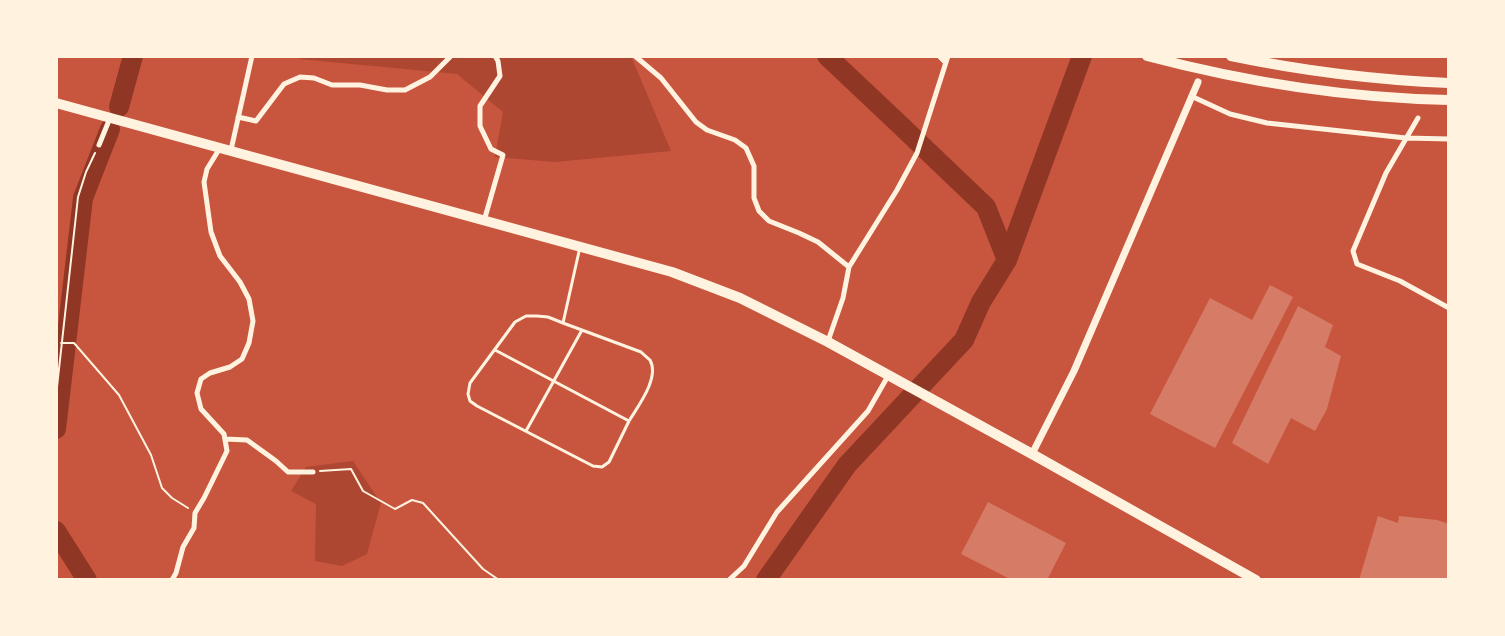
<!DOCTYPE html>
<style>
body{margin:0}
#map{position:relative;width:1505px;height:636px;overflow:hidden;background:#c8553d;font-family:"Varela Round",sans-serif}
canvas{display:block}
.frame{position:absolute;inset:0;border:58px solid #fff3e0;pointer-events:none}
</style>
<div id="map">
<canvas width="1505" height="636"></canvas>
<div class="frame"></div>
</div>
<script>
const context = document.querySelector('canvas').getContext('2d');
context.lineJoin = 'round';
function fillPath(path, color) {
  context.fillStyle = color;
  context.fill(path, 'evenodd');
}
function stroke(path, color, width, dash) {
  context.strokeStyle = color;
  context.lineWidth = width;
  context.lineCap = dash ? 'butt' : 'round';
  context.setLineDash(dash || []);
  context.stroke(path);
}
const green = new Path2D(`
 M309,56H631L671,151L555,162L495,157L503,112L457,74L299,59Z
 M353,461L381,503L367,554L342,566L315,561L316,504L291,491L306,467Z`);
const river = new Path2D(`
 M827,56L897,122L986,207L1007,260
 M119,107L133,56
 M56,429L83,198L110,129
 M56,531L87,580
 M766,580L847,465L964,340L981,302L1007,260L1082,56`);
const building = new Path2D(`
 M1270,285L1293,297L1215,448L1150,414L1210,298L1252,320Z
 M1298,306L1333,325L1325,347L1341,356L1327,409L1315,431L1291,418L1268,464L1232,443Z
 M988,502L1066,543L1047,580H1012L961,554Z
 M1378,516L1398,523L1399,516L1437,520L1449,524V580H1359Z`);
const path = new Path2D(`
 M61,343H74L119,395L151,455L162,488L172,498L188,508
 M56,396L78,197L86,172L95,153
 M320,471L351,469L363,491L395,509L412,500L423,503L483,569L499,580`);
const service = new Path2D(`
 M580,247L563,323L641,352C644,355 648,358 650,360C660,378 638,406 629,421
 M495,350L629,421L609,462L602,467L593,466L477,406L470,401L468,394L470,383L515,322L526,316H537L548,317L563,323
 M526,431L582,330`);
const minor = new Path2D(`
 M635,56L661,78L696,122L707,130L735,140L746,148L754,166V198L759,211L769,221L799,233L818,242L849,267
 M939,56L945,62
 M1191,96L1230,114L1267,123L1406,138L1449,139
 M238,117L256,121L284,84L300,77L314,78L332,85H360L387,90H405L430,77L451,56
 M1418,118L1386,173L1353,251L1357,264L1400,281L1449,308
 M99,145L110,118
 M231,150L252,56
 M484,221L503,155L491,149L480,126V106L500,76L498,61L495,56
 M828,341L843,298L849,267L897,190L917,153L948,56
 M225,439L247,440L276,461L288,472H313
 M172,580L176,573L183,547L194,528L195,513L204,498L227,451L224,434L201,409L197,393L201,379L210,373L230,367L242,359L249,343L253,321L249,299L240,282L220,256L211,232L204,182L207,169L220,148
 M729,580L744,566L777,512L868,411L888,376`);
const tertiary = new Path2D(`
 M1032,454L1074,371L1198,82`);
const trunk = new Path2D(`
 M56,103L672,272L740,298L828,342L1032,454L1256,580`);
const motorway = new Path2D(`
 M1147,56C1245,82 1347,98 1449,100
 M1231,56C1303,71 1376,80 1449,83`);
fillPath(green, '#ae4732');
stroke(river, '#8f3625', 20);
fillPath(building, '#d67c66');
stroke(path, '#fff3e0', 2);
stroke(service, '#fff3e0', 3);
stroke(minor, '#fff3e0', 5);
stroke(tertiary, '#fff3e0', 7);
stroke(trunk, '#fff3e0', 10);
stroke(motorway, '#fff3e0', 10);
</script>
